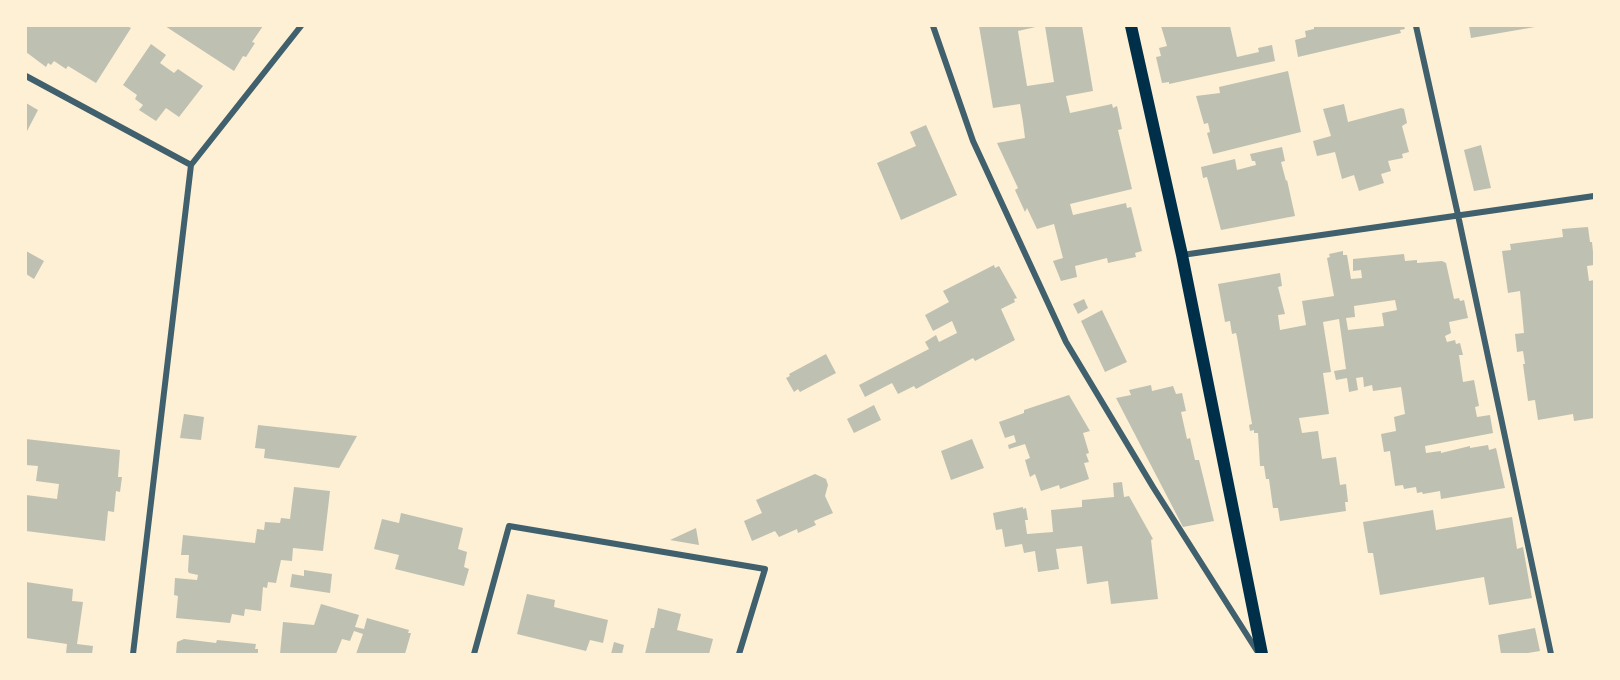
<!DOCTYPE html>
<style>
body{margin:0}
#map{position:relative;width:1620px;height:680px;overflow:hidden;background:#fdf0d5;font-family:"Noto Sans",sans-serif}
canvas{display:block}
.frame{position:absolute;inset:0;border:27px solid #fdf0d5;pointer-events:none}
</style>
<div id="map">
<canvas width="1620" height="680"></canvas>
<div class="frame"></div>
</div>
<script>
const context = document.querySelector('canvas').getContext('2d');
context.lineJoin = 'round';
function fillPath(path, color) {
  context.fillStyle = color;
  context.fill(path, 'evenodd');
}
function stroke(path, color, width, dash) {
  context.strokeStyle = color;
  context.lineWidth = width;
  context.lineCap = dash ? 'butt' : 'round';
  context.setLineDash(dash || []);
  context.stroke(path);
}
const building = new Path2D(`
 M26,26H127L131,28L96,83L68,66L66,69L54,61L51,65L48,63L46,67L26,52Z
 M165,26H263L252,42L255,43L246,57L243,56L234,71Z
 M979,26H1040L1018,31L1027,86L1054,82L1045,26H1082L1093,91L1066,96L1070,113L1112,104L1113,108L1117,106L1122,129L1118,130L1132,189L1070,204L1073,215L1126,203L1127,208L1131,207L1142,251L1135,253L1136,257L1108,263L1107,258L1075,266L1077,277L1061,281L1053,261L1063,258L1054,224L1037,229L1027,208L1025,212L1015,190L1018,188L997,143L1025,138L1023,122L1020,104L993,108Z
 M1161,26H1230L1237,57L1259,52L1258,48L1272,45L1275,61L1169,84V82L1162,83L1156,57L1161,56L1159,48L1167,46Z
 M1314,26H1404L1405,29L1400,30L1401,33L1298,57L1295,40L1306,37L1305,31L1314,29Z
 M1469,26H1535V27L1471,38Z
 M151,44L166,55L160,63L174,73L178,69L203,86L179,117L166,108L156,121L139,110L143,105L135,99L137,95L123,85Z
 M1288,71L1301,132L1213,154L1207,133L1210,132L1208,123L1204,124L1196,96L1220,93L1219,87Z
 M26,103L38,110L26,133Z
 M1344,104L1348,122L1401,108L1404,109L1407,123L1402,126L1409,152L1402,154L1403,158L1388,161L1391,171L1381,174L1384,183L1359,191L1354,175L1342,179L1335,152L1317,156L1313,141L1331,136L1323,109Z
 M926,125L957,195L901,220L877,163L916,146L910,132Z
 M1481,145L1491,188L1474,191L1464,150Z
 M1282,147L1285,161L1281,162L1286,181L1287,180L1295,216L1221,230L1207,177L1203,178L1201,167L1235,159L1237,170L1256,165L1255,161H1252L1250,154Z
 M1588,227L1590,242H1592L1594,262V265L1587,266L1589,281L1594,280V418L1574,421L1573,414L1538,420L1535,400L1528,401L1523,364H1525L1523,351L1517,352L1515,334L1524,333L1520,291L1508,293L1502,251L1511,250L1510,244L1563,237L1562,229Z
 M26,251L44,261L34,279L26,274Z
 M1343,251V255H1347L1351,279L1362,278L1361,270L1353,271V259L1404,254L1405,261L1417,260V263L1442,261L1446,263L1454,299L1459,298L1460,301L1464,300L1468,318L1449,322L1451,333L1445,336L1447,342L1455,340L1456,344L1460,343L1463,355H1459L1463,382L1474,380L1479,406L1475,407L1477,417L1490,415L1493,433L1425,446L1426,453L1441,451V453L1470,446V448L1488,445L1489,450L1496,448L1505,488L1441,499L1440,491L1423,494L1422,492L1417,493L1416,487L1404,489L1403,485L1395,486L1390,451L1384,452L1381,434L1396,431L1394,417L1405,414L1401,387L1373,391L1372,385L1364,387L1363,377L1356,378L1358,390L1349,392L1347,378L1336,380L1334,371L1346,369L1339,319L1323,322L1331,372L1323,373L1329,414L1299,418L1302,433L1318,431L1322,459L1336,457L1340,485L1346,484L1348,502H1345L1346,511L1280,521L1278,508H1273L1269,479H1266L1264,466H1260L1258,433H1254V430L1250,431L1249,425L1252,424L1237,337L1236,333L1232,334L1230,321L1225,322L1218,284L1280,273L1282,286L1278,287L1285,314L1278,315L1280,330L1306,325L1302,301L1334,296L1327,258L1330,257L1329,254ZM1395,300L1397,310L1382,313L1384,326L1348,330L1346,318L1355,317L1354,306Z
 M994,265L995,268L999,266L1017,298L1014,299L1015,302L1001,309L1015,340L975,361L973,358L916,389L914,386L898,394L892,383L865,397L859,385L929,349L925,342L936,335L939,342L957,333L952,321L933,331L925,315L949,302L943,291Z
 M1084,299L1088,308L1078,314L1073,304Z
 M1102,310L1127,362L1105,372L1081,321Z
 M826,354L836,373L800,392L798,389L794,392L786,378L790,376L789,374Z
 M1151,385L1152,391L1173,386L1176,394L1182,393L1186,411L1181,412L1187,439L1190,438L1195,460H1199L1214,521L1183,527L1116,398L1131,395L1129,390Z
 M1069,395L1090,431L1083,433L1089,453L1086,454L1089,462L1084,463L1089,479L1060,489L1059,485L1041,491L1035,474L1030,477L1025,460L1030,458L1025,444L1009,449L1008,445L1016,442L1014,435L1005,438L999,422L1024,413V410Z
 M874,405L881,420L854,433L847,419Z
 M184,414L204,417L201,440L180,438Z
 M258,425L357,436L339,468L264,458L265,449L255,448Z
 M26,439L120,450L118,477H122L120,492L116,491L114,512L108,511L105,541L26,531V495L57,499L59,484L36,481L38,466L26,465Z
 M972,439L984,468L951,480L941,451Z
 M815,474L826,479L828,485L825,496L833,513L814,521L816,525L798,533L797,529L779,537L775,531L752,541L744,521L762,513L756,500Z
 M1122,482L1124,497L1129,496L1153,539L1151,540L1158,599L1111,604L1108,581L1087,584L1082,546L1056,549L1059,569L1038,572L1035,551L1024,553L1022,544L1005,547L1002,529L996,530L993,513L1023,507V509L1026,508L1028,520H1025L1027,534L1053,532L1051,510L1082,507V500L1114,497L1113,483Z
 M294,487L330,491L323,551L293,548L292,561L281,560L276,583L268,582L267,588L263,587L261,611L245,609L244,616L232,614L230,623L176,618L178,596L174,595L175,578L197,580L198,575L189,573L188,571L189,555H181L183,535L255,543L257,529L264,530L265,522L280,523L281,518L290,519Z
 M1433,510L1436,530L1512,517L1517,549L1523,547L1532,598L1489,605L1484,577L1380,595L1373,553H1368L1363,522Z
 M401,513L463,528L458,549L467,552L464,567L469,569L464,586L395,569L399,555L374,549L382,519L399,523Z
 M696,528L699,545L670,540Z
 M304,570L332,574L330,593L290,587L292,574L304,576Z
 M26,582L73,589L72,601L83,602L77,644L93,646L92,654H66L67,644L26,638Z
 M527,594L555,600L554,607L608,620L603,643L590,640L586,651L517,634Z
 M321,604L359,615L355,627L364,629L367,618L409,630L408,633H411L405,654H356L363,634L354,631L350,641L342,639L336,654H280L283,622L314,625Z
 M658,608L681,614L677,630L713,639L709,654H645L651,628H654Z
 M1535,628L1540,651L1522,654H1501L1498,635Z
 M184,639L216,643L217,640L256,644L255,649H258V654H176L177,642Z
 M614,642L624,645L622,654H611Z`);
const minor = new Path2D(`
 M933,26L973,141L1066,342L1153,487L1259,654
 M1416,26L1458,215L1551,654
 M26,76L191,165
 M1182,255L1594,196
 M133,654L191,165L301,26
 M474,654L509,526L765,569L739,654`);
const secondary = new Path2D(`
 M1131,26L1182,255L1262,654`);
fillPath(building, '#bec0b2');
stroke(minor, '#3f606c', 6);
stroke(secondary, '#003049', 12);
</script>
